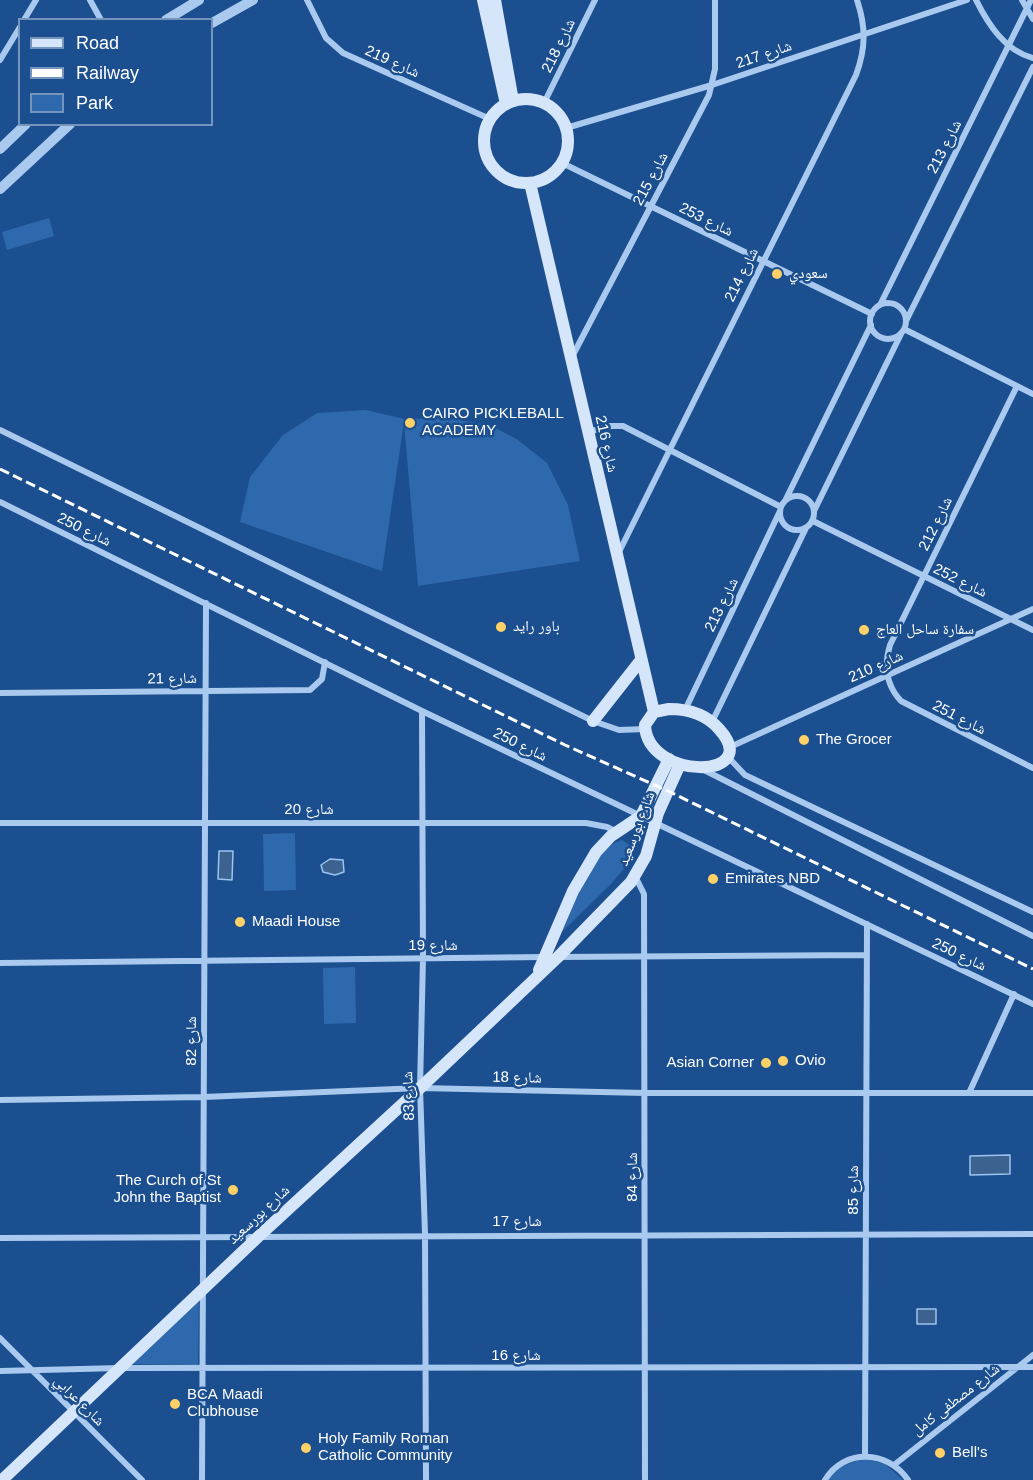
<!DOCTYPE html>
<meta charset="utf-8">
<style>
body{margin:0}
#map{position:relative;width:1033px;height:1480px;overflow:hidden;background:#1b4f8f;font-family:Helvetica,sans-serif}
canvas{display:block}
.legend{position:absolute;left:18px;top:18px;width:195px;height:108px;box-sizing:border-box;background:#1b4f8f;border:2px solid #7695bc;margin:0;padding:8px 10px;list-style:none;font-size:18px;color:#fff}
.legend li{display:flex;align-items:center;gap:12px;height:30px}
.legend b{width:30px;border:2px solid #7695bc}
</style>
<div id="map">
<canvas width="1033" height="1480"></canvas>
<ul class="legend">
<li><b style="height:8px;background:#d6e6fa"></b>Road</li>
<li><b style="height:8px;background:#fff"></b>Railway</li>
<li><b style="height:16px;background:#2e69ad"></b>Park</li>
</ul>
</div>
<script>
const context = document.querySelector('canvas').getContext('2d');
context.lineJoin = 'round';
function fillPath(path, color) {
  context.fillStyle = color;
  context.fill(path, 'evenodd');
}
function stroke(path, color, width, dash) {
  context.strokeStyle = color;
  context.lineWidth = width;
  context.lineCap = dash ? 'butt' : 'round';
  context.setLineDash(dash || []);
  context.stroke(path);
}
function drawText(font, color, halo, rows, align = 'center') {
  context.font = font + ' Helvetica,"Noto Naskh Arabic",sans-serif';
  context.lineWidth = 5;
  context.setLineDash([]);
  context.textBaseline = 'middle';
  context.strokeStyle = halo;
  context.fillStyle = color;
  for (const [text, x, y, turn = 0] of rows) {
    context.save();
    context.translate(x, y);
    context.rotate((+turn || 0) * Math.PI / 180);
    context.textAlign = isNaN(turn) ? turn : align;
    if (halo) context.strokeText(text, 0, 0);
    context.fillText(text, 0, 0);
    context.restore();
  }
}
const green = new Path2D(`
 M49,218L54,236L7,250L2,232Z
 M366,410L404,419L447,418L490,425L518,440L547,463L568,505L580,561L418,586L404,422L382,571L240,522L250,477L283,435L317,413Z
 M295,833L296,890L264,891L263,834Z
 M622,840L630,845L633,858L612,883L563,931C576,902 589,850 622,840Z
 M355,967L356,1023L324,1024L323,968Z
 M199,1299L198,1365L129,1364Z
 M862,1459L884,1463L903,1480H828L840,1467Z`);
const water = new Path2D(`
 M219,851H233L232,880L218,879Z
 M330,859L343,860L344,872L335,875L323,872L321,865Z
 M1010,1155V1174L970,1175V1156Z
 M917,1309H936V1324H917Z`);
const minor = new Path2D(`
 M90,0L101,20
 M307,0L326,38L343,53L490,119
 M976,0C988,24 1005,51 1033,58
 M1022,0L1033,19
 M24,20L36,0
 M0,60L20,27
 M544,103L595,0
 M566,128L712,85L967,0
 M562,163L872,314
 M870 321a18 18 0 1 1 36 0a18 18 0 1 1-36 0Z
 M880,305L1031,0
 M906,321L1033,67
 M904,329L1033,394
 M573,355L709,95L715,69V0
 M1017,386L890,645C884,665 886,685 901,701L1033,768
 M0,430L593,721L619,730L646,729
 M588,432L611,426H623L781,507
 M780 513a17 17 0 1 1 34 0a17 17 0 1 1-34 0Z
 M785,501L871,325
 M0,502L422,711L1033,1004
 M814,511L901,334
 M813,521L1033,630
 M619,552L856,75C866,48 866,27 857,0
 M0,693L310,690L322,679L325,662
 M685,710L780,511
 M422,711L423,958L420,1088L425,1234L426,1480
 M712,722L806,528
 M730,747L1033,609
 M729,758L745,775L1033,912
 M702,769L1033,936
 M0,823H586L607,827L617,832
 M635,876L644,894L645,1480
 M558,957L867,955
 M0,963L545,957
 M969,1093L1014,994
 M0,1100L204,1097L420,1088L645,1093H1033
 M0,1238L1033,1234
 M0,1338L142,1480
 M0,1371L120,1368L1033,1367
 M865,1456L867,924
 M894,1465L1033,1355
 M202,1480L206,603
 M825,1480C844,1448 888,1450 908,1480`);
const tertiary = new Path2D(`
 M166,20L199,0
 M212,23L253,0
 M0,149L26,124
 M0,189L70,124`);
const secondary = new Path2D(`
 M483,0L506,104
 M495,0L513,101
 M484 141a42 42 0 1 1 84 0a42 42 0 1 1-84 0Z
 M530,183L654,712
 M669,709C688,709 706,714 719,729C765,780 647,781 645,725L654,712Z
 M593,721L641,660
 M539,970L573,891L596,852L611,836L641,816L669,759
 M2,1480L259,1236L420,1088L558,957L631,882L646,856L658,813L680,764`);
const rail = new Path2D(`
 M0,469L565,745L668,791L1033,969`);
const markers = [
 [777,274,6,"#ffd166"],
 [410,423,6,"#ffd166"],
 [501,627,6,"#ffd166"],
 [864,630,6,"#ffd166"],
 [804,740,6,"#ffd166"],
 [713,879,6,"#ffd166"],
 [240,922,6,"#ffd166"],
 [783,1061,6,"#ffd166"],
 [766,1063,6,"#ffd166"],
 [233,1190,6,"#ffd166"],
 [175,1404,6,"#ffd166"],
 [306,1448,6,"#ffd166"],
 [940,1453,6,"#ffd166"]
];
const streetNames = [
 ["شارع 218",559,46,-64],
 ["شارع 217",764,55,-19],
 ["شارع 219",392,62,24],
 ["شارع 213",945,147,-63],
 ["شارع 215",651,179,-62],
 ["شارع 253",706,220,26],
 ["شارع 214",742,275,-64],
 ["شارع 216",606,444,77],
 ["شارع 212",936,524,-64],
 ["شارع 250",84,530,26],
 ["شارع 252",960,581,26],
 ["شارع 213",722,605,-64],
 ["شارع 210",876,667,-24],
 ["شارع 21",172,679,-1],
 ["شارع 251",959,718,27],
 ["شارع 250",520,745,26],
 ["شارع 20",309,810],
 ["شارع بورسعيد",637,829,-69],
 ["شارع 19",433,946],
 ["شارع 250",959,955,25],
 ["شارع 82",192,1041,-90],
 ["شارع 18",517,1078,1],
 ["شارع 83",409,1096,-92],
 ["شارع 84",633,1177,-90],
 ["شارع 85",854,1190,-90],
 ["شارع بورسعيد",259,1215,-43],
 ["شارع 17",517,1222],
 ["شارع 16",516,1356],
 ["شارع مصطفى كامل",956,1400,-38],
 ["شارع عرابي",79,1401,45]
];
const poiNames = [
 ["سعودي",789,274],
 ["CAIRO PICKLEBALL",422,414],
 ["ACADEMY",422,431],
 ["باور رايد",513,627],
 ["سفارة ساحل العاج",876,630],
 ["The Grocer",816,740],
 ["Emirates NBD",725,879],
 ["Maadi House",252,922],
 ["Ovio",795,1061],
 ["Asian Corner",754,1063,"right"],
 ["The Curch of St",221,1181,"right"],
 ["John the Baptist",221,1198,"right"],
 ["BCA Maadi",187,1395],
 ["Clubhouse",187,1412],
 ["Holy Family Roman",318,1439],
 ["Catholic Community",318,1456],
 ["Bell's",952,1453]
];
fillPath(green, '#2e69ad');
fillPath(water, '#3c6290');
stroke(water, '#9cc4f0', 1.5);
stroke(minor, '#a9c9ee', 6);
stroke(tertiary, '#a9c9ee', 10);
stroke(secondary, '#d6e6fa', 12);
stroke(rail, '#fff', 3, [10, 4.5]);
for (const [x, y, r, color] of markers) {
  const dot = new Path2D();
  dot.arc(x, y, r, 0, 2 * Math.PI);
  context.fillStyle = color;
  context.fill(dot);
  stroke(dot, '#1b4f8f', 2);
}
drawText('15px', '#fff', '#1b4f8f', streetNames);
drawText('15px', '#fff', '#1b4f8f', poiNames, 'left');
</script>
